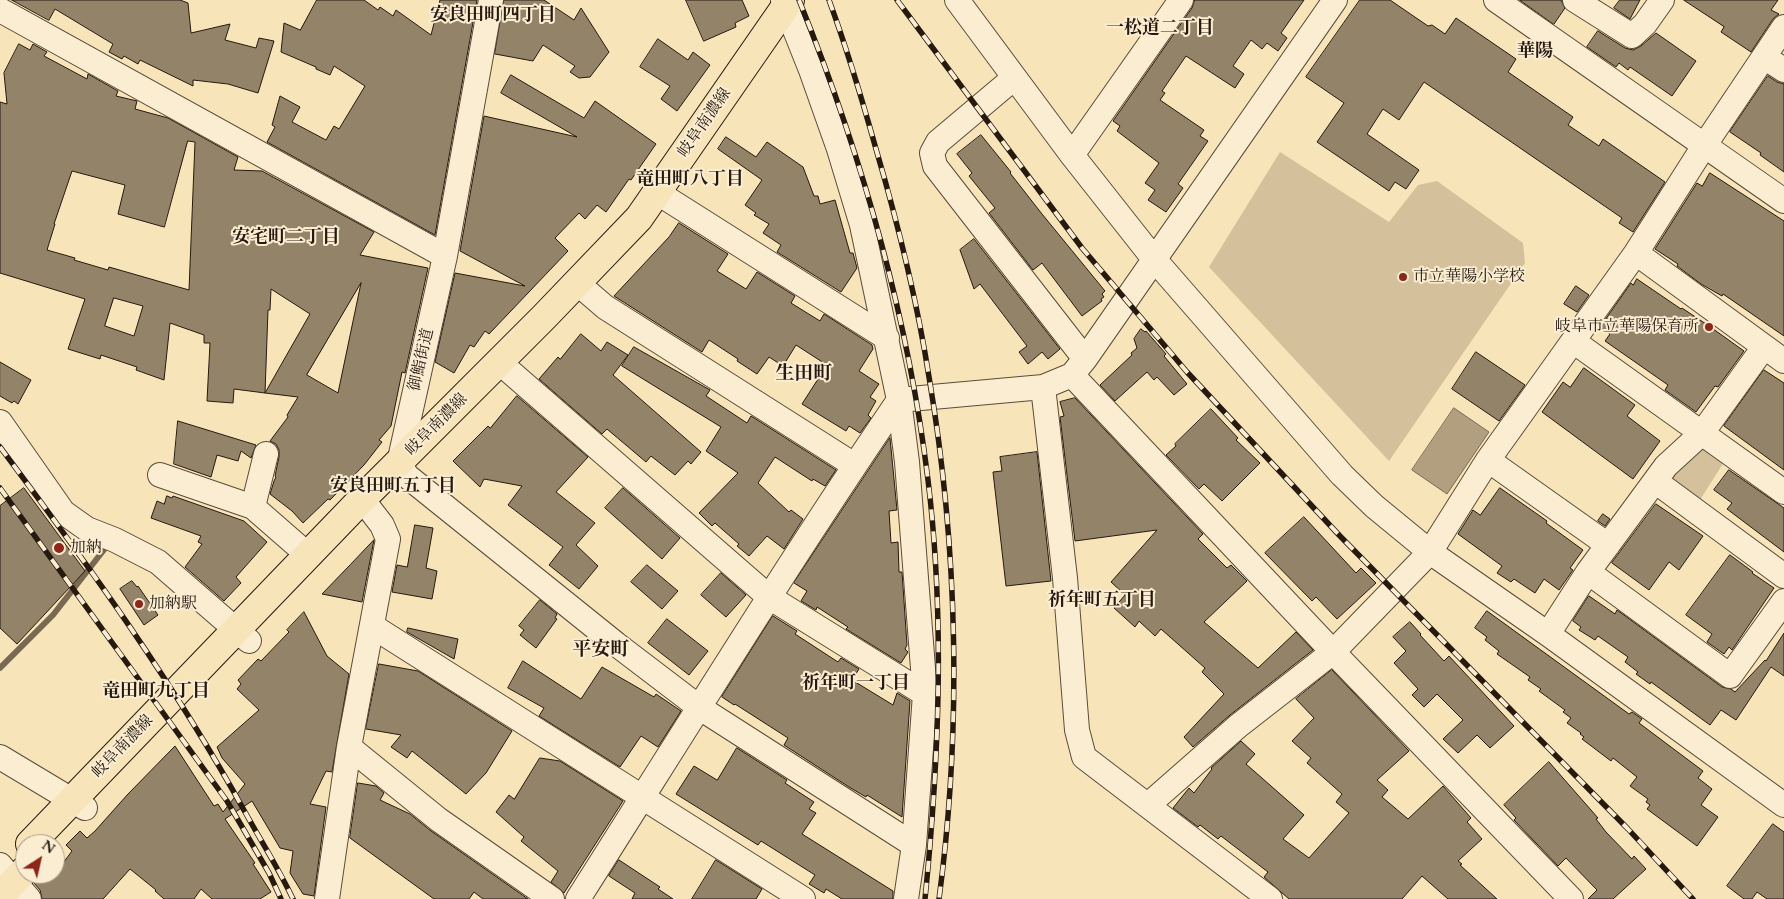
<!DOCTYPE html>
<meta charset="utf-8">
<style>
body{margin:0}
#map{position:relative;width:1784px;height:899px;overflow:hidden;background:#f8e4b9;font-family:Cardo,serif}
canvas{display:block}
.north{position:absolute;left:15px;top:834px;width:50px;height:50px;box-sizing:border-box;background:#faedd2;border:1px solid #a59884;border-radius:50%;rotate:35deg;font-size:14px;font-weight:700;line-height:20px;text-align:center;color:#261910}
.north::after{content:'';display:block;margin:auto;width:18px;height:22px;background:#8f2418;clip-path:polygon(50% 0,100% 100%,50% 72%,0 100%)}
</style>
<div id="map">
<canvas width="1784" height="899"></canvas>
<div class="north">N</div>
</div>
<script>
const context = document.querySelector('canvas').getContext('2d');
context.lineJoin = 'round';
function fillPath(path, color) {
  context.fillStyle = color;
  context.fill(path, 'evenodd');
}
function stroke(path, color, width, dash) {
  context.strokeStyle = color;
  context.lineWidth = width;
  context.lineCap = dash ? 'butt' : 'round';
  context.setLineDash(dash || []);
  context.stroke(path);
}
function drawText(font, color, halo, rows, align = 'center') {
  context.font = font + ' Cardo,"Noto Serif JP",serif';
  context.lineWidth = 4;
  context.setLineDash([]);
  context.textBaseline = 'middle';
  context.strokeStyle = halo;
  context.fillStyle = color;
  for (const [text, x, y, turn = 0] of rows) {
    context.save();
    context.translate(x, y);
    context.rotate((+turn || 0) * Math.PI / 180);
    context.textAlign = isNaN(turn) ? turn : align;
    if (halo) context.strokeText(text, 0, 0);
    context.fillText(text, 0, 0);
    context.restore();
  }
}
const green = new Path2D(`
 M1280,152L1389,222L1418,185L1437,181L1523,243L1525,263L1389,461L1209,267Z
 M1704,442L1726,459L1698,503L1666,480Z`);
const water = new Path2D(`
 M1454,408L1489,432L1447,494L1412,470Z`);
const stream = new Path2D(`
 M0,668L53,615L110,542`);
const building = new Path2D(`
 M12,0H180L188,3L191,33L230,24L225,40L256,48L259,38L274,41L258,93L228,84L193,80V86L140,60L138,64L124,56L122,59L109,52L113,44L55,9L49,20Z
 M317,0H364L378,10L380,7L393,16L396,10L431,35L440,0H477L435,235L267,142L275,127L272,125L280,96L300,107L292,122L326,140L334,126L339,129L365,86L334,66L330,75L316,69V67L281,52L284,23L300,30Z
 M504,0H544L574,20L581,8L609,52L590,77L579,78L570,72L575,66L543,45L533,61L495,54Z
 M686,0H742L749,16L735,23L736,27L704,41Z
 M1195,0H1304L1281,33L1287,38L1278,51L1267,43L1262,49L1251,40L1233,66L1244,74L1235,88L1186,56L1162,91L1165,93L1160,100L1204,130L1200,136L1208,141L1178,184L1183,188L1166,212L1148,200L1155,190L1145,183L1159,163L1117,131L1120,126L1113,121L1192,8Z
 M1360,0H1390L1428,26L1432,25L1445,34L1456,18L1516,59L1508,72L1573,117L1568,125L1599,146L1603,139L1665,182L1633,232L1619,223L1622,218L1424,82L1399,120L1383,109L1367,134L1419,170L1406,189L1395,182L1389,191L1317,142L1344,103L1306,77Z
 M1520,0H1561L1565,8L1554,24Z
 M1620,0H1640L1630,19L1614,8Z
 M1684,0H1778L1771,10L1779,14L1773,19L1751,52L1721,32L1724,27Z
 M1598,31L1625,48L1633,50L1641,46L1656,33L1696,61L1672,96L1630,67L1628,70L1619,63L1616,67L1587,47Z
 M658,39L688,60L693,52L710,65L677,111L661,99L670,86L640,67Z
 M19,44L30,50L33,44L47,52L44,56L87,79L88,74L118,91L116,96L137,101L135,109L168,118L238,157L234,170L262,171L374,232L360,255L428,268L405,373L402,372L391,426L379,440L382,442L364,465L330,500L328,499L303,523L292,511L270,494L274,481L276,477L275,476L279,457V450L276,444L270,441L288,417L287,415L298,397L265,393L310,314L271,289L270,310H268L265,393L234,389L233,403L207,401L210,343H204V335L170,323L164,380L136,370L137,367L101,355L100,359L68,349L85,299L0,273V102L7,104L4,73ZM188,141L195,142L189,290L109,267L108,270L74,260L75,258L47,250L55,224H54L72,171L125,185L118,214L164,227ZM361,283L338,393L307,375ZM114,298L143,306L134,336L105,326Z
 M511,75L584,118L595,101L656,144L631,180L629,179L606,212L597,205L585,219L579,213L555,238L568,251L489,334L485,331L474,347L470,345L454,373L435,362L455,273L525,286L460,251L484,116L577,137L501,93Z
 M1768,76L1777,82L1784,84V172L1760,155L1761,153L1730,132Z
 M981,135L1011,172L1010,173L1042,214L1105,291L1102,294L1104,297L1101,299L1102,301L1082,316L1042,263L1033,270L989,213L995,208L969,176L972,173L957,154Z
 M726,137L756,157L767,142L803,167L814,196H818L820,204L835,200L850,253H853L857,268L841,292L777,252L781,245L763,233L769,224L754,215L756,213L745,205L762,180L718,149Z
 M1710,173L1784,221V336L1723,294L1722,296L1701,284L1677,266L1678,264L1655,249L1697,183L1702,186Z
 M679,223L728,254L717,271L746,289L757,272L795,296L791,303L820,321L824,314L872,345L873,349L859,371L879,384L870,397L876,401L868,415L871,418L860,433L849,426L846,431L802,404L827,365L796,345L783,366L769,357L757,374L737,361L738,359L709,340L702,352L614,296L669,237Z
 M974,239L1060,349L1048,359L1042,352L1028,364L1019,352L1027,346L980,284L974,289L960,250Z
 M1637,279L1681,309L1682,308L1709,326L1744,351L1718,387L1715,386L1696,412L1665,390L1668,385L1605,341L1610,334L1600,327L1631,283L1633,285Z
 M1576,286L1589,295L1577,312L1564,304Z
 M1141,329L1145,332L1146,331L1166,354L1164,356L1187,384L1174,395L1157,377L1154,380L1147,372L1115,401L1100,385L1132,355L1131,353L1137,348L1134,339Z
 M581,334L601,351L607,342L628,355L613,375L701,452L691,464L688,461L675,475L651,456L646,462L607,429L602,434L539,379L558,357L560,359Z
 M634,347L710,390L706,396L747,423L751,416L836,470L825,486L813,479L812,481L775,457L758,483L789,512L791,510L803,519L784,549L767,536L749,556L737,546L739,544L715,523L712,526L699,513L738,473L706,451L721,427L622,366Z
 M1476,352L1525,385L1499,421L1452,389Z
 M0,362L31,380L18,404L14,401L12,403L0,396Z
 M1584,368L1635,405L1627,416L1660,441L1633,479L1542,412L1563,382L1570,387Z
 M1764,370L1784,383V470L1724,426Z
 M517,396L588,457L556,492L595,523L576,545L598,566L579,589L549,565L563,547L508,505L522,486L484,479L480,487L453,461L488,426L490,428Z
 M1075,398L1203,534L1198,539L1227,568L1231,565L1247,581L1204,622L1258,668L1296,632L1313,650L1230,715L1193,747L1184,737L1224,694L1202,672L1205,668L1161,629L1155,636L1139,621L1135,627L1114,608L1125,595L1111,582L1157,530L1075,541L1060,417L1064,416L1060,402Z
 M1211,409L1238,438L1236,440L1260,463L1222,501L1204,484L1199,489L1166,455L1176,446L1175,444Z
 M178,421L256,445L251,458L241,451L238,461L217,455L211,477L174,464Z
 M890,438L897,510L889,511L891,543L898,542L899,572H902L907,645L905,649L908,652L901,663L846,629L848,627L817,607L816,610L801,601L807,591L794,583Z
 M1037,452L1051,581L1006,586L993,472L1002,471L1000,457Z
 M1729,470L1784,508V552L1727,509L1732,503L1714,490Z
 M24,488L85,571L17,644L0,628V506Z
 M623,488L680,538L662,559L605,508Z
 M1500,488L1547,521L1546,523L1583,550L1570,568L1573,570L1559,590L1544,579L1535,593L1514,579L1511,582L1497,573L1502,566L1458,534L1473,510L1480,515Z
 M167,496L172,498L173,496L244,521L267,542L236,577L241,583L224,601L185,567L202,544L198,542L201,536L151,518L157,501L164,504Z
 M1656,504L1703,536L1679,570L1669,562L1649,590L1612,563Z
 M1603,514L1610,519L1605,526L1598,521Z
 M1304,517L1356,573L1361,568L1376,583L1337,619L1316,597L1312,601L1265,553Z
 M415,525L433,528L426,568L437,571L432,599L392,592L397,565L407,567Z
 M374,540L362,602L322,594L350,565Z
 M1730,555L1753,572L1752,573L1774,588L1732,650L1729,647L1724,654L1707,642L1712,634L1686,615Z
 M647,565L678,591L662,609L631,582Z
 M721,573L746,595L726,617L701,595Z
 M132,581L137,587L138,586L158,615L144,625L120,589Z
 M1589,596L1615,614L1617,610L1722,687L1731,689L1735,692L1765,660L1766,661L1784,633V676L1771,667L1736,720L1721,710L1710,725L1651,682L1650,684L1636,674L1638,672L1625,662L1628,657L1598,636L1595,640L1579,630L1581,627L1573,621Z
 M540,600L557,614L555,618L557,619L536,648L520,635L524,630L519,626Z
 M1487,611L1629,714L1632,712L1642,719L1639,723L1703,771L1698,778L1712,789L1701,805L1718,817L1697,846L1647,809L1650,805L1646,802L1648,799L1630,786L1637,777L1613,758L1611,761L1582,739L1584,737L1580,734L1581,733L1567,723L1571,718L1563,712L1565,710L1539,691L1541,689L1528,680L1530,677L1497,654L1499,651L1485,640L1487,637L1475,628Z
 M304,612L327,656L349,674L332,772L326,771L310,804L326,807L314,896L303,894L290,873L293,851L280,848L252,801L225,819L255,863L253,864L271,892L260,899H212L201,889L194,899H164L155,891L156,890L130,869L103,899H42L40,890L34,883L39,876L41,874H55L72,851L66,845L80,831L87,838L95,831L128,794L175,746L214,806L218,804L223,812L245,784L222,758L217,747L259,710L237,689L241,684L238,680L258,659L261,661L289,632L287,630Z
 M773,616L797,631L795,634L838,662L841,658L859,669L852,680L893,705L897,693L910,701L902,817L867,795L866,797L849,787L784,745L788,738L735,704L734,705L722,697Z
 M667,619L708,651L689,675L648,643Z
 M1410,622L1421,634L1420,635L1444,661L1449,656L1514,726L1490,748L1477,735L1458,753L1443,739L1463,720L1437,694L1424,707L1412,695L1418,689L1394,663L1406,651L1393,637Z
 M408,628L458,639L454,659L407,632Z
 M523,661L581,699L602,667L654,697L656,694L681,711L658,747L641,736L620,767L539,716L544,708L508,688Z
 M379,664L418,671L512,731L486,773L466,794L412,751L407,758L391,747L401,735L366,729Z
 M1332,670L1409,751L1377,780L1388,790L1382,797L1408,819L1443,786L1471,818L1467,822L1482,839L1458,861L1462,864L1460,865L1497,899H1448L1422,876L1402,899H1289L1264,877L1268,872L1221,836L1218,839L1200,825L1198,827L1173,808L1189,788L1194,793L1212,769L1211,768L1241,741L1255,754L1246,764L1304,815L1283,839L1309,858L1349,813L1336,802L1342,794L1307,763L1311,758L1292,741L1314,718L1296,699Z
 M737,748L787,780L785,783L814,802L809,809L816,813L802,834L893,891V899H842L826,889L824,893L809,884L815,875L761,841L758,845L676,794L694,766L717,780Z
 M540,758L560,761L623,801L564,893L551,882L558,871L521,841L524,837L496,812L509,795L514,799Z
 M1549,762L1598,818L1596,819L1606,832L1632,859L1634,856L1646,869L1613,899H1588L1597,890L1566,858L1558,866L1514,820L1516,818L1504,805Z
 M358,783L376,786L384,793L380,800L410,814L431,831L528,899H483L474,892L469,899H434L350,838Z
 M1773,824L1784,832V899H1767L1757,892L1752,899H1744L1727,886Z
 M619,860L660,887L658,889L673,899H632L635,893L609,876Z
 M716,860L762,889L756,899H692Z`);
const minor = new Path2D(`
 M491,0L445,256L399,463L407,476L616,644L700,708L914,845
 M783,0L811,70L839,149L862,225L899,400L907,462L925,694L914,845L906,899
 M957,0L1072,155L1154,259L1342,475L1374,506L1430,552L1548,634L1784,805
 M1496,0L1784,201
 M1575,0L1632,36L1645,24L1662,0
 M0,10L445,256
 M1764,57L1784,70
 M1014,78L938,142L932,153L935,166L1085,359
 M1072,155L1181,0
 M658,193L887,338
 M1636,253L1784,361
 M576,282L605,307L854,465
 M1573,341L1784,492
 M499,362L769,597L925,694
 M1072,375L1333,652L1571,899
 M1043,387L1065,578L1077,730L1084,757L1270,899
 M899,400L1043,387L1072,375L1085,359L1335,0
 M0,422L63,512L87,529L115,540L158,562L249,641
 M266,454L253,507L308,555
 M1488,460L1608,545
 M160,475L253,507
 M1655,481L1784,576
 M1588,572L1730,676L1784,601
 M372,626L803,899
 M1548,634L1588,572L1666,466L1702,433L1764,347
 M349,747L439,820L552,899
 M0,757L85,808
 M1148,805L1238,726L1333,652L1430,552L1488,460L1636,253L1704,146L1784,27
 M0,865L29,899
 M327,899L349,747L388,539L382,525L362,499
 M578,899C684,732 788,563 899,400`);
const major = new Path2D(`
 M30,844L362,499L544,317L639,218L790,0
 M0,896L25,870`);
const rail = new Path2D(`
 M799,0C861,153 908,316 928,480C945,619 939,760 925,899
 M829,0C847,49 862,99 876,149C898,224 917,300 929,377C958,548 962,727 939,899
 M897,0L1082,248L1187,372L1339,535L1628,829L1693,899
 M0,447C88,565 174,683 245,812C261,841 279,869 293,899
 M0,488L227,801L269,873L281,899`);
const markers = [
 [1403,277,5,"#8f2418"],
 [1709,327,5,"#8f2418"],
 [59,548,6,"#8f2418"],
 [139,604,5,"#8f2418"]
];
const streetNames = [
 ["岐阜南濃線",705,123,-55],
 ["御鮨街道",422,360,-77],
 ["岐阜南濃線",437,425,-45],
 ["岐阜南濃線",123,747,-46]
];
const poiNames = [
 ["市立華陽小学校",1413,277],
 ["岐阜市立華陽保育所",1699,327,"right"],
 ["加納",70,548],
 ["加納駅",149,604]
];
const neighbourhoodNames = [
 ["安良田町四丁目",493,16],
 ["一松道二丁目",1160,29],
 ["華陽",1535,52],
 ["竜田町八丁目",690,180],
 ["安宅町二丁目",286,238],
 ["安良田町五丁目",393,487],
 ["祈年町五丁目",1102,601],
 ["祈年町一丁目",856,684],
 ["竜田町九丁目",156,692]
];
const quarterNames = [
 ["生田町",804,375],
 ["平安町",601,651]
];
fillPath(green, '#d4c19c');
fillPath(water, '#b19f80');
stroke(water, '#796953', 1);
stroke(stream, '#796953', 6);
fillPath(building, '#938368');
stroke(building, '#261910', 1);
stroke(minor, '#5a4c3a', 26);
stroke(major, '#261910', 30);
stroke(minor, '#faedd2', 24);
stroke(major, '#f8e4b9', 28);
stroke(rail, '#261910', 5.5);
stroke(rail, '#faedd2', 4, [11]);
for (const [x, y, r, color] of markers) {
  const dot = new Path2D();
  dot.arc(x, y, r, 0, 2 * Math.PI);
  context.fillStyle = color;
  context.fill(dot);
  stroke(dot, '#faedd2', 2);
}
drawText('16px', '#261910', '#faedd2', streetNames);
drawText('16px', '#261910', '#faedd2', poiNames, 'left');
drawText('bold 18px', '#261910', '#faedd2', neighbourhoodNames);
drawText('bold 19px', '#261910', '#faedd2', quarterNames);
</script>
